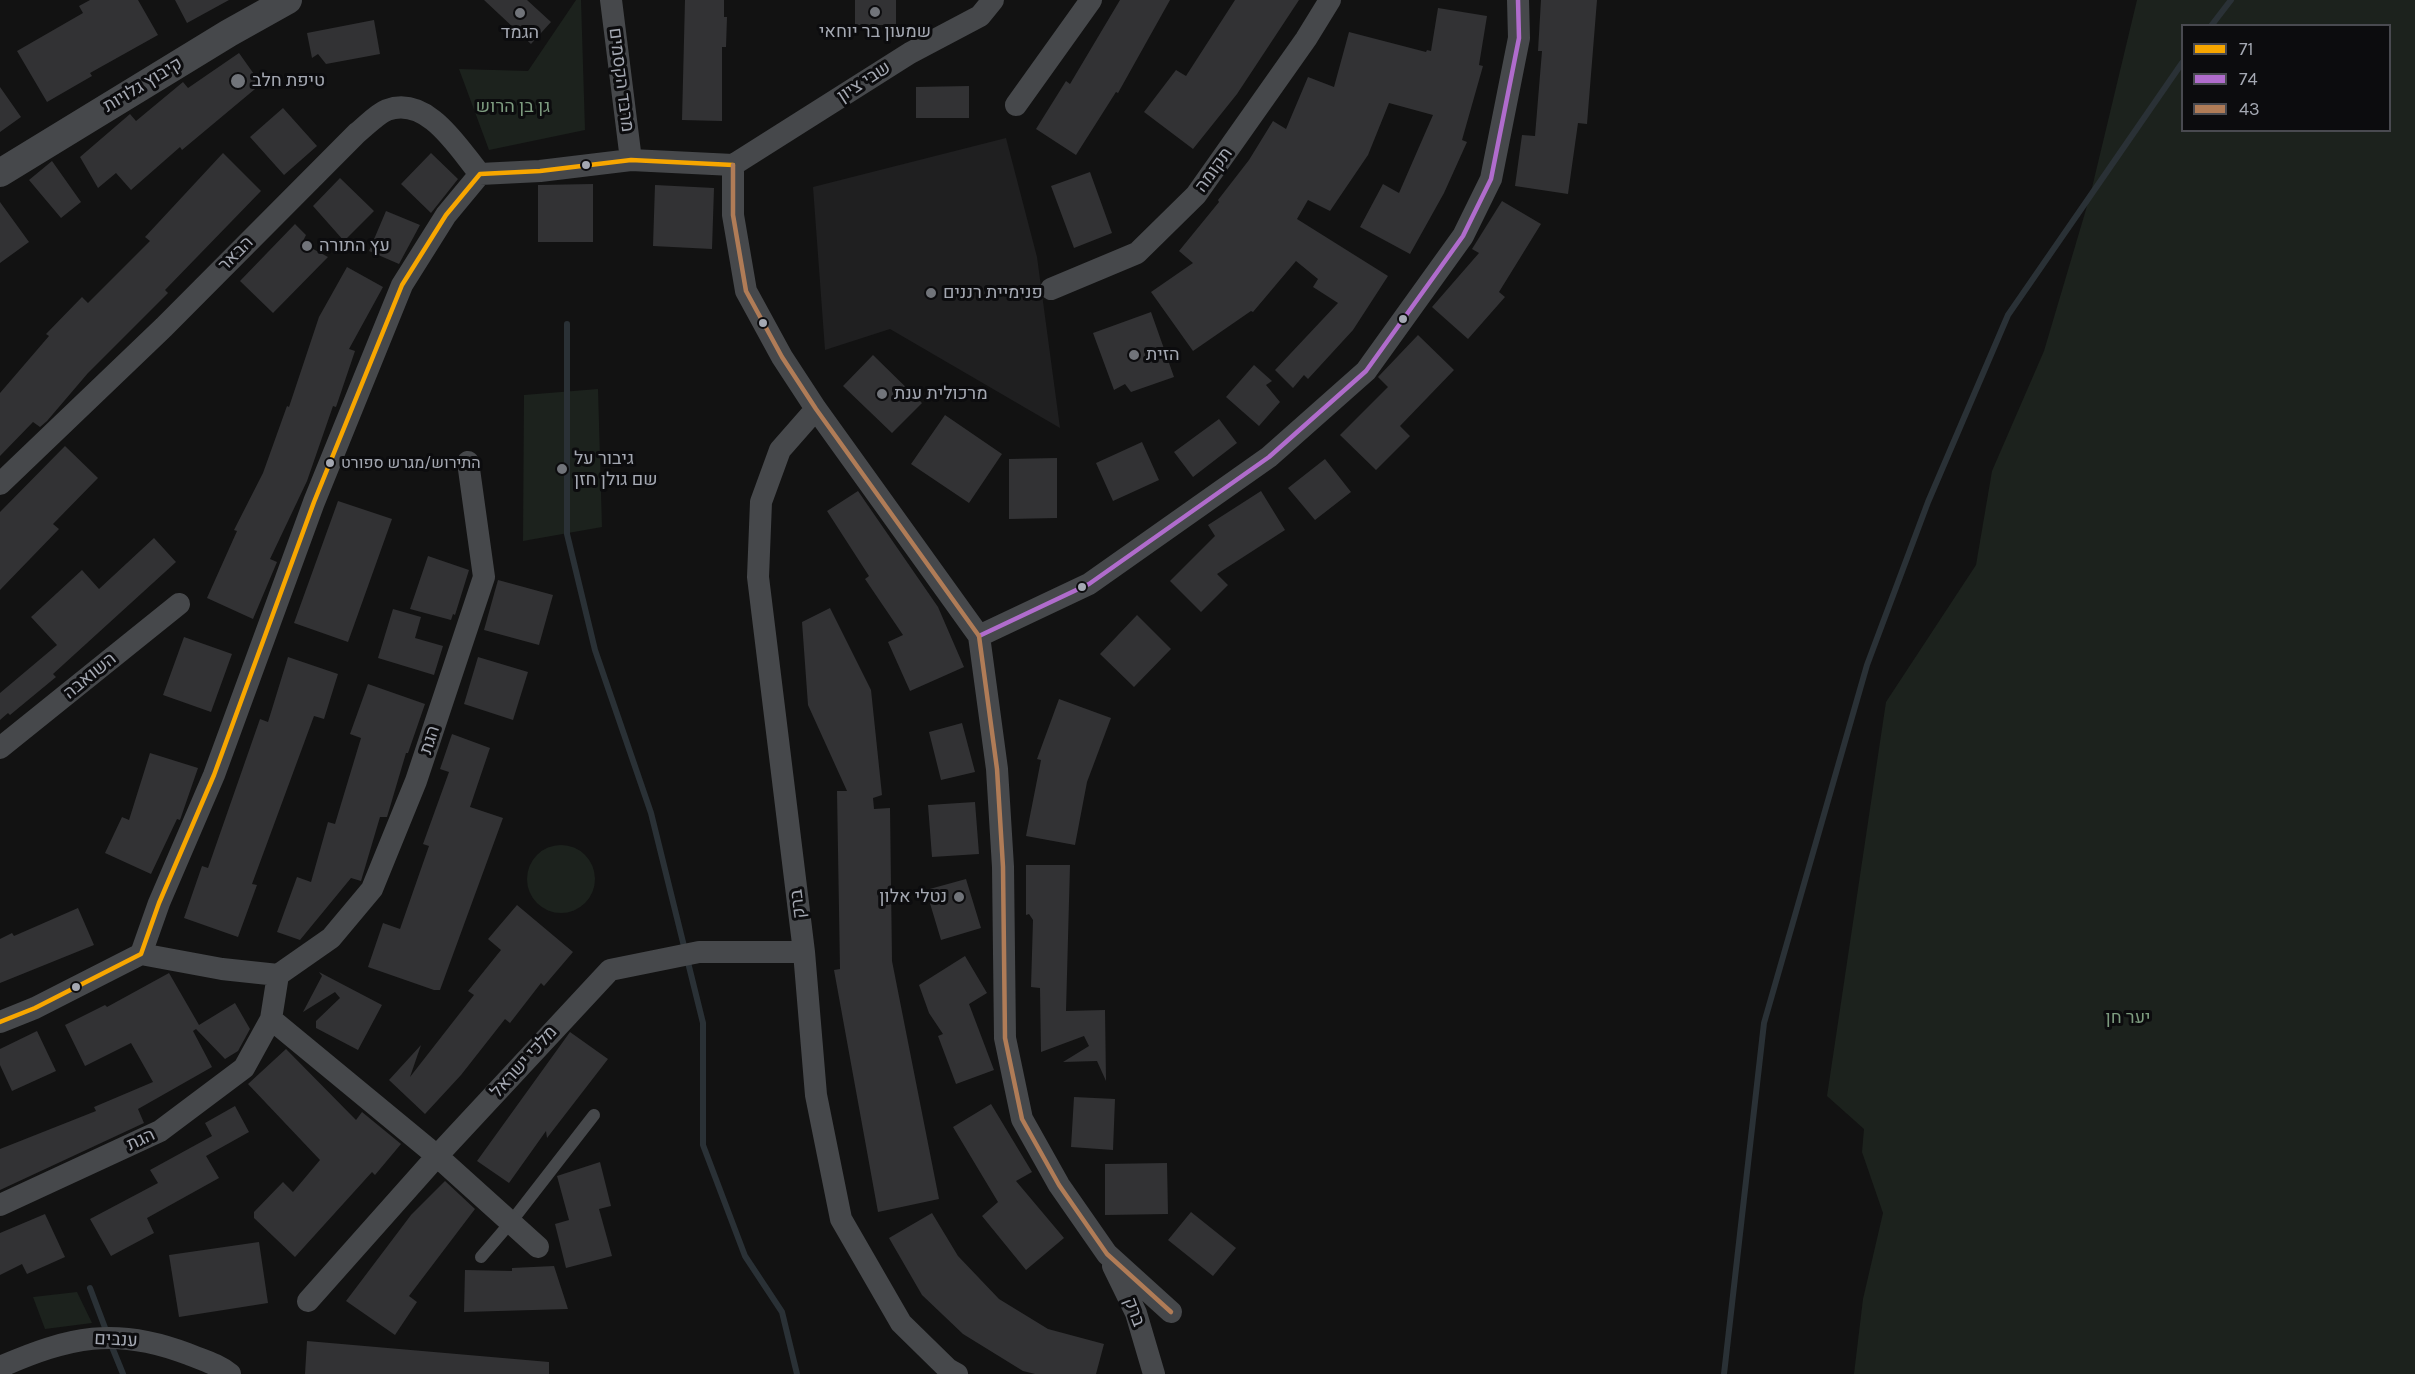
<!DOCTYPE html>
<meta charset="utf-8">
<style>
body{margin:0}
#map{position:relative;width:2415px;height:1374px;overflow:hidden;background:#121212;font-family:Karla,sans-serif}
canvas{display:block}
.legend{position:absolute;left:2181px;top:24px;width:210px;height:108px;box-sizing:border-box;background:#0c0c0e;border:2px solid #494a50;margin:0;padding:8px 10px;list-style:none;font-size:18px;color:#a4a8b2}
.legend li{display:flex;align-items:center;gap:12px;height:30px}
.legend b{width:30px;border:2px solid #494a50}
</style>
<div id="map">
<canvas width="2415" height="1374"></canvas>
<ul class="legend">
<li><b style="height:8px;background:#f7a600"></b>71</li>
<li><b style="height:8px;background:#b06ccc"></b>74</li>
<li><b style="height:8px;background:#b07c57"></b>43</li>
</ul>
</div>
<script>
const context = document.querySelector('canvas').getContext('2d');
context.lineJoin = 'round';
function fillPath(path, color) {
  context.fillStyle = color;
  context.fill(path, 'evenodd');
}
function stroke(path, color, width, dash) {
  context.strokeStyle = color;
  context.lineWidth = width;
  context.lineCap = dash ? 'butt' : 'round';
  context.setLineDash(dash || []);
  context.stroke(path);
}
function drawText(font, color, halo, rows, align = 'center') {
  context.font = font + ' Karla,Heebo,sans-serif';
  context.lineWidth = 6;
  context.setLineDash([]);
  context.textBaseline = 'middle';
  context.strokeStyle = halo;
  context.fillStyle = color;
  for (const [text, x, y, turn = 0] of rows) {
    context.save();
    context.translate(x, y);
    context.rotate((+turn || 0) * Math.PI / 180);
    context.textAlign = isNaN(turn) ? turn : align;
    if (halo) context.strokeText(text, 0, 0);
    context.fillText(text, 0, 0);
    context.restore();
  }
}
const built = new Path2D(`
 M1006,138L1037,257L1060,428L890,329L825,350L813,187Z`);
const green = new Path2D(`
 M576,0H581L585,130L489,150L459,69L528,71Z
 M2137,0H2415V1374H1854L1863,1299L1883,1213L1862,1152L1864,1129L1827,1096L1886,702L1976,565L1992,471L2044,351L2090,196ZM2182,26H2390V130H2182Z
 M598,389L602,527L523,541L524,395Z
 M527 879a34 34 0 1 1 68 0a34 34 0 1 1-68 0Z
 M77,1292L92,1323L45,1329L33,1297Z`);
const stream = new Path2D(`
 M2211,26L2231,0
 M567,324V534L595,650L651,813L703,1023V1145L745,1256L782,1312L797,1374
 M90,1288L107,1333
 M110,1342L123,1374
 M1724,1374L1764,1023L1867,665L1928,502L2008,315L2182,63`);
const building = new Path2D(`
 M90,0H138L158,35L90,73L92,76L47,102L17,51L83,13L79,6Z
 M175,0H229L187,23Z
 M484,0H527L551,22L531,44Z
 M685,0H724V17H727L726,47H722V121L682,120Z
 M855,0H896V25H855Z
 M1120,0H1170L1118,93L1116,92L1076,155L1036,129L1066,81L1070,84Z
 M1235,0H1299L1237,94L1193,149L1144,112L1176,70L1186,76Z
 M1541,0H1597L1587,124L1578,123L1568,194L1515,186L1522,135L1535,136L1542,51H1538Z
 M1438,8L1487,16L1479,65L1483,66L1462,140L1467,142L1444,193L1410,254L1360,227L1383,184L1399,193L1433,115L1389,103L1368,155L1330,211L1308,200L1297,219L1388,276L1353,330L1308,379L1304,375L1293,388L1275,370L1338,303L1313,287L1318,279L1296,261L1253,312L1251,311L1193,351L1151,292L1193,263L1179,251L1219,202L1218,200L1249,160L1273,121L1286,129L1308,77L1334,87L1349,32L1426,52L1427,50L1431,51Z
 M374,20L380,54L326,64L318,54L312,58L307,33Z
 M239,53L261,84L182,150L180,147L131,190L116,173L98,188L80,157L130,114L136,121L183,82L188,88Z
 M969,86V118H916V87Z
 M0,87L21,117L0,132Z
 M283,108L317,146L284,175L250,137Z
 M223,153L261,191L165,290L168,293L88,373L47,421L40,427L33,422L0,456V393L49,336L46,334L82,297L88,303L150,241L145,237Z
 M431,153L458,179L431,213L401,184Z
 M52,161L81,202L61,218L29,180Z
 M1090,172L1112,233L1074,248L1051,186Z
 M340,178L374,211L344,241L313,206Z
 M593,184V242H538V185Z
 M655,185L714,188L712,249L653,246Z
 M1502,201L1541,224L1499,292L1505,297L1468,339L1432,307L1479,253L1472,249Z
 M0,202L29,242L0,263Z
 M386,211L420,225L399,264L369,251Z
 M295,224L306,235L302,243L328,257L273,313L240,281Z
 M347,267L383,287L349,349L355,351L336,407L333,406L307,481L270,559L277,562L253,619L207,598L237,531L234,530L263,473L287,406L289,407L319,317Z
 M1151,312L1174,377L1131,392L1125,384L1114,390L1093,333Z
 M1418,335L1454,370L1400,426L1410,436L1376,470L1340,435L1388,387L1378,377Z
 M873,355L922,403L892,433L843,386Z
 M1254,365L1272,381L1266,385L1280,402L1259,426L1226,397Z
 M945,415L1002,454L969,503L911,464Z
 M1219,419L1237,443L1193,477L1174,452Z
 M1142,442L1159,480L1113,501L1096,463Z
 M65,446L98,478L53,524L59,529L0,590V512Z
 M1057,458V518L1009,519V459Z
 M1325,459L1351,492L1315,520L1288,488Z
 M858,491L938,607L964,667L910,691L888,642L903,635L865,579L869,576L827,511Z
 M1261,491L1285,530L1217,574L1228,585L1201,612L1170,581L1215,536L1208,525Z
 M338,501L392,519L348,642L294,623Z
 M154,538L176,562L53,674L56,677L10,715L8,713L0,720V693L57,645L31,617L82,570L99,589Z
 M428,556L469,570L455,615L453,614L451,620L410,609Z
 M498,580L553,595L539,645L484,630Z
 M830,608L871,690L882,795L873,798L874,809L890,808L892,961L939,1199L878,1212L834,970L840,969L837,791H847L808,705L802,622Z
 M393,609L421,617L415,638L443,646L434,675L378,658Z
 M1137,615L1171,649L1134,687L1100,654Z
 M184,637L232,654L211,712L163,695Z
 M288,657L338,674L324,719L314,716L252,884L257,885L238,937L184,918L202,866L208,868L260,719L268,722Z
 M478,657L528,672L513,720L464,704Z
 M368,684L425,704L408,753H406L387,817H380L361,881L351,878L300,940L277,932L297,877L311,882L328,822L335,824L361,738L350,734Z
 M1059,699L1111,718L1087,782L1075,845L1026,836L1041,760L1037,759Z
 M962,723L975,772L941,780L929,732Z
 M452,734L490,748L470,807L503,818L440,990H434L368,967L383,923L400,929L429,846L423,844L449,772L440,769Z
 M150,753L198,768L180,820L177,819L151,874L105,853L122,817L129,820Z
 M975,802L979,854L932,857L928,805Z
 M1026,865H1070L1066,1011L1105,1010L1106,1081L1097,1061L1063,1062L1089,1046L1084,1036L1041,1052L1040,988L1031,987L1033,920L1029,914L1026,915Z
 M966,879L981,928L941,940L926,890Z
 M517,905L573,952L544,986L541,983L510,1023L505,1019L461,1075L425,1114L389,1080L421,1045L410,1077L474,995L468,991L501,950L488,939Z
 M78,908L94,945L0,983V939L12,933L14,936Z
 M965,956L987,993L969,1004L994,1070L956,1084L938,1036L943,1034L929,1013L919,985Z
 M319,972L382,1005L358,1050L316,1028V1021L340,998L335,992L303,1012L322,976Z
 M169,973L199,1025L235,1003L250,1029L238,1051L225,1059L196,1029L193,1031L212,1067L138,1109L144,1123L0,1190V1149L96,1111L94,1107L153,1082L131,1043L85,1066L65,1025L105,1005L107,1007Z
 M37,1031L56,1071L12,1091L0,1065V1049Z
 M570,1032L608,1059L547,1138L546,1131L509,1183L477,1161Z
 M286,1049L356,1120L362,1112L401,1144L375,1175L372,1172L295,1257L254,1218V1212L283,1182L293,1192L320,1160L248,1084Z
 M1074,1097L1115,1099L1113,1150L1071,1147Z
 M991,1104L1032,1172L1016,1181L1064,1238L1026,1270L982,1216L998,1202L953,1127Z
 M235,1106L249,1132L206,1156L219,1178L147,1218L154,1233L111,1256L90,1219L158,1183L150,1170L212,1136L205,1123Z
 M600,1162L611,1206L599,1209L612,1256L566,1268L555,1224L569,1220L557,1176Z
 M1167,1163L1168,1214L1105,1215V1164Z
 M445,1181L475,1209L409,1296L417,1302L395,1335L346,1301L411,1215Z
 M1191,1212L1236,1248L1213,1276L1168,1240Z
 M932,1213L958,1256L999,1299L1048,1329L1104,1344L1096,1374H1035L1023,1371L963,1334L922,1295L889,1238Z
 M45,1214L65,1257L27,1274L22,1264L0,1275V1233Z
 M259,1242L268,1303L179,1317L169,1255Z
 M554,1266L568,1309L464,1312L465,1270L512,1271V1268Z
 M307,1341L549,1362V1374H305Z`);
const service = new Path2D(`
 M481,1257L511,1222L594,1115`);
const minor = new Path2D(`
 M611,0L631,160
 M1016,105L1091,0
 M733,165V215L746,291L782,357L816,409L979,636L997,769L1003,867L1005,1038L1022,1119L1059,1185L1107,1254L1171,1312
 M733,165L910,53L980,16L993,0
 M1051,289L1137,253L1196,195L1306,39L1330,0
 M816,409L780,450L761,502L758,577L804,952L816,1095L841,1219L901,1323L948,1369L957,1374
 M0,484L164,327L357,133C366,126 377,114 387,110C428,95 459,149 480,174
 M979,636L1089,584L1269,457L1366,371L1463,236L1491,179L1519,38L1518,0
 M0,748L179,604
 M141,954L222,969L278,975L331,938L372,889L416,781L484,577L468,462
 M271,1019L437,1156L538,1247
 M0,1022L35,1008L141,954L159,903L214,775L314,502L402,285L446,215L480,174L540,171L631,160L733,165
 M0,1205L160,1131L244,1068L271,1019L278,975
 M1113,1266L1136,1313L1154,1374
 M308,1301L437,1156L610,970L699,952H804
 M0,1367C69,1337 115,1326 188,1354C202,1360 218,1364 230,1374`);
const tertiary = new Path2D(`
 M0,173L229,33L288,0`);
const bus1 = new Path2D(`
 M0,1022L35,1008L141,954L159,903L214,775L314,502L402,285L446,215L480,174L540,171L631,160L733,165`);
const bus2 = new Path2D(`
 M979,636L1089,584L1269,457L1366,371L1463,236L1491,179L1519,38L1518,0`);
const bus3 = new Path2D(`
 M733,165V215L746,291L782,357L816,409L979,636L997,769L1003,867L1005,1038L1022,1119L1059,1185L1107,1254L1171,1312`);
const markers = [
 [875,12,6,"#71747a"],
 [520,13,6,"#71747a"],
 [238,81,8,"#71747a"],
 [586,165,5,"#a4a8b2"],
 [307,246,6,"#71747a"],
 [931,293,6,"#71747a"],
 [1403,319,5,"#a4a8b2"],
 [763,323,5,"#a4a8b2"],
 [1134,355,6,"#71747a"],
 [882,394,6,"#71747a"],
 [330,463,5,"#a4a8b2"],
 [562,469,6,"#71747a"],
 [1082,587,5,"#a4a8b2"],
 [959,897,6,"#71747a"],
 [76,987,5,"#a4a8b2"]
];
const busNames = [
 ["התירוש/מגרש ספורט",341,463]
];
const poiNames = [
 ["שמעון בר יוחאי",875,32,"center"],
 ["הגמד",520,33,"center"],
 ["טיפת חלב",252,81],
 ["עץ התורה",319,246],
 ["פנימיית רננים",943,293],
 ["הזית",1146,355],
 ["מרכולית ענת",894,394],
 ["גיבור על",574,459],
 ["שם גולן חזן",574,480],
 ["נטלי אלון",947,897,"right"]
];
const streetNames = [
 ["מרבד הקסמים",621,80,83],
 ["שבי ציון",864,82,-33],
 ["קיבוץ גלויות",143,85,-31],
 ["תקומה",1214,170,-54],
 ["הבאר",236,254,-45],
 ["השואבה",90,676,-39],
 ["הגת",430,740,-72],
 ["ברק",798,904,-97],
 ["מלכי ישראל",524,1062,-48],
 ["הגת",141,1140,-25],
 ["ברק",1134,1312,69],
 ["ענבים",116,1340,3]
];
const parkNames = [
 ["גן בן הרוש",513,107],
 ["יער חן",2128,1018]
];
fillPath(built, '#1f1f20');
fillPath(green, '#1c221d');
stroke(stream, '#2a3136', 6);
fillPath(building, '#323234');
stroke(service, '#46484b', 12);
stroke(minor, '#46484b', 22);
stroke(tertiary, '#46484b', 28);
stroke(bus1, '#f7a600', 4.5);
stroke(bus2, '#b06ccc', 4.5);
stroke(bus3, '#b07c57', 4.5);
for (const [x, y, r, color] of markers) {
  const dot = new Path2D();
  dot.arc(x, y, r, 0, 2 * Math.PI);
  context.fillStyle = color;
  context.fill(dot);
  stroke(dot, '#0c0c0e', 2);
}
drawText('16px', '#a4a8b2', '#0c0c0e', busNames, 'left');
drawText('18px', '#a4a8b2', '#0c0c0e', poiNames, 'left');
drawText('18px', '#a4a8b2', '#0c0c0e', streetNames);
drawText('18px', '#7d9b7f', '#0c0c0e', parkNames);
</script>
